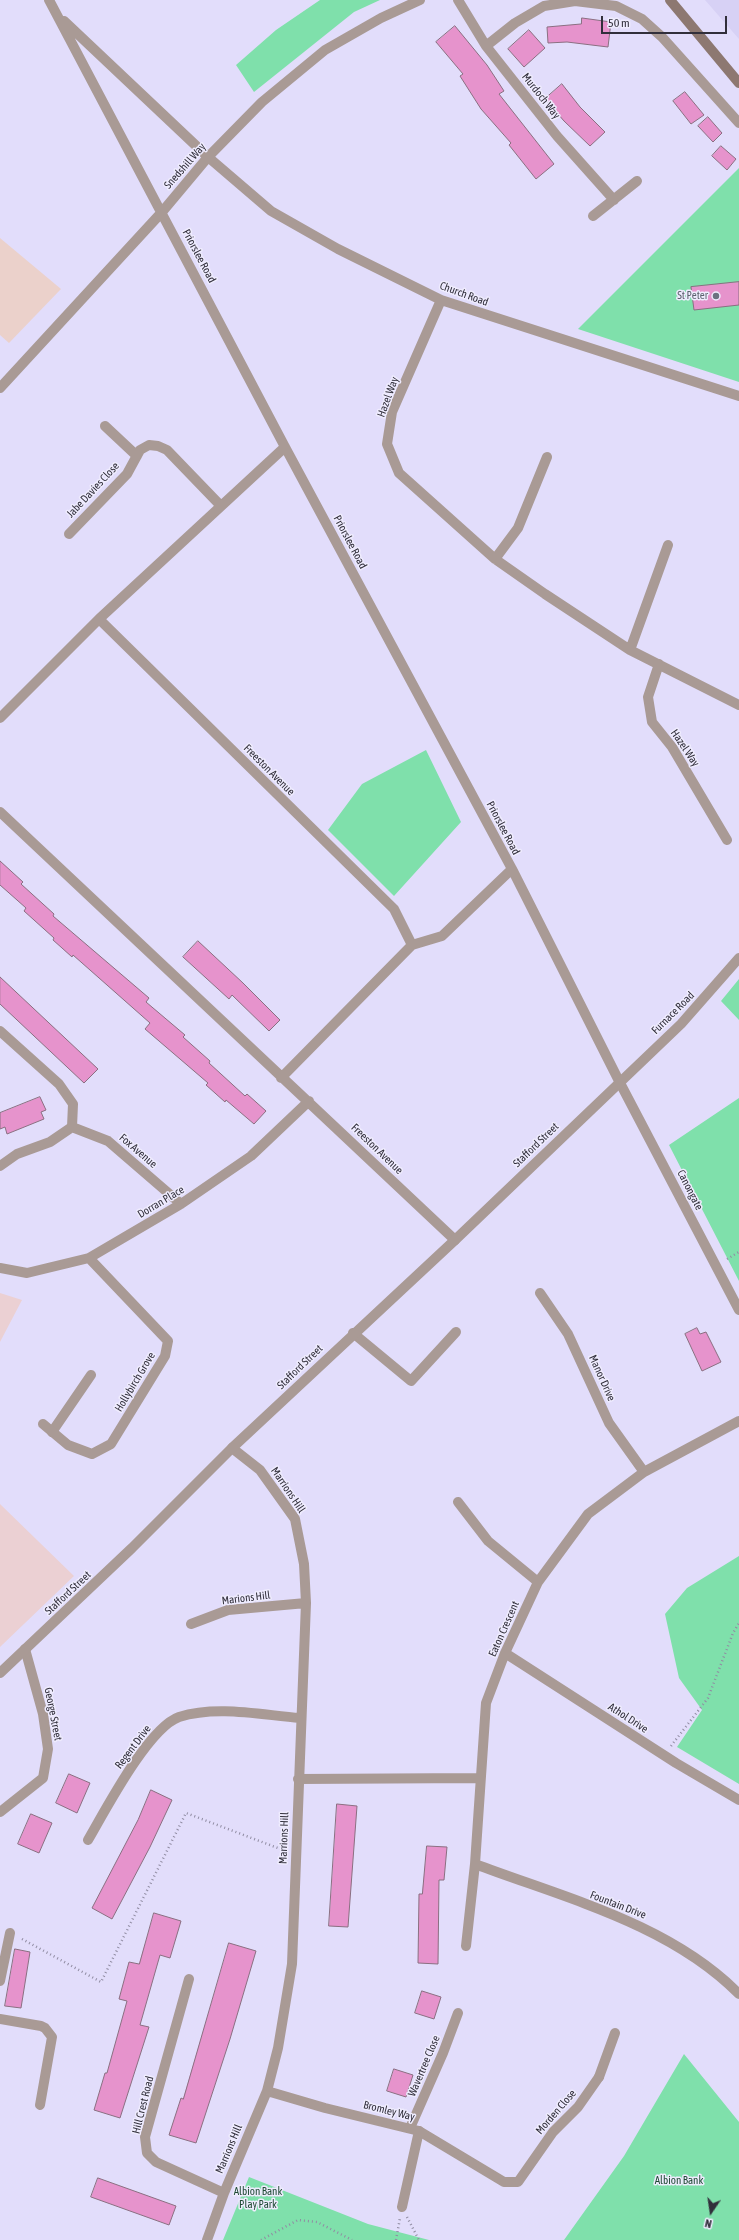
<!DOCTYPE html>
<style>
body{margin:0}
#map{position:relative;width:739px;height:2240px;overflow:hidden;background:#e2ddfb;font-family:"Asap Condensed",sans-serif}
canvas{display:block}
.north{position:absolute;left:691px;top:2192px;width:40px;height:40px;-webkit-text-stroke:3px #efecfe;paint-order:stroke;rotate:193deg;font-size:11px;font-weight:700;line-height:16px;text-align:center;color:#312f3b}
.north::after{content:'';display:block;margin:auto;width:14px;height:18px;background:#312f3b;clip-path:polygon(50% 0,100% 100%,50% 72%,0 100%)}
.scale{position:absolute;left:601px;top:16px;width:126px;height:18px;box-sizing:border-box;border:2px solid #312f3b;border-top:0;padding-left:5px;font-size:12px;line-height:14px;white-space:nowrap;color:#312f3b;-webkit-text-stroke:3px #efecfe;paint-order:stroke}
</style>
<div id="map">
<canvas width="739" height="2240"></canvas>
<div class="north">N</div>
<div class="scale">50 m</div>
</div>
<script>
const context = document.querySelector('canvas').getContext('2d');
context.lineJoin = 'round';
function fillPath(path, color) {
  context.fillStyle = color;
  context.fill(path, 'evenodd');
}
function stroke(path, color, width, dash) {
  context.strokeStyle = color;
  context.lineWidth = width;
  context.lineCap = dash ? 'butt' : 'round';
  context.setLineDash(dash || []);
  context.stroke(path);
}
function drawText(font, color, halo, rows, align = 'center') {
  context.font = font + ' "Asap Condensed",sans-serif';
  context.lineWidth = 3;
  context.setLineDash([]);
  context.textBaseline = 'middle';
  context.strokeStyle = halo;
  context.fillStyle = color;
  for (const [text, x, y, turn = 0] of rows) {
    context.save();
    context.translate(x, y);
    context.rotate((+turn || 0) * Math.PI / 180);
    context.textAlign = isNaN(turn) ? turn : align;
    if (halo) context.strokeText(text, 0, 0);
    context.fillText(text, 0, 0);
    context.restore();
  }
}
const commercial = new Path2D(`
 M0,238L61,289L9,343L0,335Z`);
const built = new Path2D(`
 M705,0H739V39Z`);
const education = new Path2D(`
 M0,1293L22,1300L0,1342Z
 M0,1504L74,1576L0,1647Z`);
const green = new Path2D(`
 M320,0H380L354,12L254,92L236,65L276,30Z
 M739,168V382L578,329Z
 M426,750L461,822L394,896L328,830L362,784Z
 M739,979V1020L721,1001Z
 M739,1098V1281L669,1145Z
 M739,1556V1784L677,1747L702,1710L679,1678L665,1614L687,1588Z
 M684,2054L739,2122V2240H564L624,2156Z
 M249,2177L368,2224L429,2240H223Z`);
const building = new Path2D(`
 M582,18L611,22L608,47L567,42L548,43L547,27L581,24Z
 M455,26L487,65L504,91L499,94L554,164L536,179L509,145L511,143L481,109L460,76L463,74L436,42Z
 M529,30L545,48L524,67L508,49Z
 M562,84L580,107L605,132L590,146L564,121L545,99Z
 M685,92L704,115L691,124L673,101Z
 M708,117L722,133L713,142L698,126Z
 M721,146L736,159L727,170L712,156Z
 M739,282V305L694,310L691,287Z
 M0,861L23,882L21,884L54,914L53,916L149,998L146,1002L185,1035L183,1037L210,1061L209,1063L245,1096L247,1094L266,1111L254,1124L226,1100L225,1102L206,1085L208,1083L145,1029L150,1023L73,955L72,957L62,948L53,940L54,938L24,911L26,908L0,885Z
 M198,941L243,983L280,1020L269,1031L232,995L229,999L183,957Z
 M0,977L98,1069L84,1083L0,1004Z
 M40,1097L46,1110L41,1112L44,1119L7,1134L5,1127L0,1129V1113Z
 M697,1328L700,1334L706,1332L721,1362L702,1371L685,1334Z
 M69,1774L90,1783L77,1813L56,1803Z
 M151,1790L172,1800L150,1847L112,1919L92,1908L138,1820Z
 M337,1804L357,1806L348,1927L329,1926Z
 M31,1814L52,1823L39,1853L18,1844Z
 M427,1846L447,1847L444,1880H439L438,1964L418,1963L419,1894H422Z
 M154,1913L181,1921L170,1958L160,1955L140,2025L149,2027L120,2118L94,2110L105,2073H107L127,2001L119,1999L129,1962L139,1964Z
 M229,1943L256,1951L230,2039L196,2143L169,2135L181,2098L183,2099Z
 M15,1949L30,1952L21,2008L5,2006Z
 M422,1991L441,1997L434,2019L415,2013Z
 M394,2069L413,2075L406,2097L387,2091Z
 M98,2178L176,2206L169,2225L91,2197Z`);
const path = new Path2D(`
 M727,1259L739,1252
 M671,1746L708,1698L733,1633L739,1623
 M22,1939L101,1982L186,1813L283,1850
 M407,2217L419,2240
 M261,2240L298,2220L317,2222L352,2240
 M396,2240L400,2218`);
const service = new Path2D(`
 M353,1333L411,1381L456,1332
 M52,1432L91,1375
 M0,2019L41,2026L45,2028L52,2037L40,2105
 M599,2077L615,2033
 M402,2207L419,2131`);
const minor = new Path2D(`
 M49,0L285,447L512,869L619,1081L739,1310
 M458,0L486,46L557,136L614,200
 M64,21L208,157L271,211L338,249L441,300L739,396
 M486,46L515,23L544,6L575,1L616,6L642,19L662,37L739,123
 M593,216L637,181
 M441,300L392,412L387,444L399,473L495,559L518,528L547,457
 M0,388L162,212L208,157L262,102L325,50L381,18L420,0
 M105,426L137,456
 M69,534L127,474L140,450L149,445L158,446L167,450L221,506
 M495,559L545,594L630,650L739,705
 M99,619L394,909L412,945
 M630,650L668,545
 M659,664L648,697L652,722L672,747L727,840
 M0,718L99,619L285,447
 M0,812L455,1240
 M0,1031L59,1084L73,1104L72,1127
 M281,1078L412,945L442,936L512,869
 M0,1166L17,1154L50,1142L72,1127L108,1141L181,1204
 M0,1268L27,1273L89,1258L181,1204L251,1156L309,1101
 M540,1293L568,1334L609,1423L644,1472
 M43,1424L68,1445L92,1454L111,1444L165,1356L168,1341L89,1258
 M458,1502L488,1541L538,1582
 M191,1624L228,1610L306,1603
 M505,1653L676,1763L739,1800
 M298,1779L480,1778
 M0,1812L43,1778L48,1749L43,1714L25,1649
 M88,1840C105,1811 148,1728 179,1717C217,1705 261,1715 300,1718
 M475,1864C565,1898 670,1924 739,1994
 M466,1946L475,1864L486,1703L505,1653L538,1582L588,1514L644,1472L739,1421
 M189,1979L145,2137L147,2153L156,2162L224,2193
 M0,1981L10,1933
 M267,2091L325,2108L419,2131L504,2182H518L553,2132L578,2107L599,2077
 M410,2128L443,2053L458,2013
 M207,2240L224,2193L267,2091L278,2048L292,1964L306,1603L304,1564L295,1519L260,1470L232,1448`);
const tertiary = new Path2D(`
 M0,1673L132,1548L232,1448L455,1240L681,1024L739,958`);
const secondary = new Path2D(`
 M670,0L739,83`);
const markers = [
 [716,296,4,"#6b7280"]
];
const streetNames = [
 ["Murdoch Way",541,96,52],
 ["Snedshill Way",185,166,-49],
 ["Priorslee Road",199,256,62],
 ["Church Road",464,294,20],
 ["Hazel Way",388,397,-70],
 ["Jabe Davies Close",93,490,-47],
 ["Priorslee Road",350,542,62],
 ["Hazel Way",685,748,56],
 ["Freeston Avenue",269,770,45],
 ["Priorslee Road",503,828,62],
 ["Furnace Road",673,1013,-45],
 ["Stafford Street",536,1145,-44],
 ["Freeston Avenue",377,1149,44],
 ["Fox Avenue",138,1151,41],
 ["Canongate",690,1190,63],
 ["Dorran Place",161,1202,-31],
 ["Stafford Street",300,1367,-44],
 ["Manor Drive",602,1378,66],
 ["Hollybirch Grove",135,1382,-59],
 ["Marrions Hill",288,1490,56],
 ["Stafford Street",68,1593,-43],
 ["Marions Hill",246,1598,-7],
 ["Eaton Crescent",504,1629,-66],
 ["George Street",53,1714,79],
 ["Athol Drive",628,1718,33],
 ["Regent Drive",133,1747,-53],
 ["Marrions Hill",284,1838,-88],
 ["Fountain Drive",618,1905,21],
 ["Wavertree Close",424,2066,-67],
 ["Hill Crest Road",143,2105,-76],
 ["Bromley Way",389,2111,14],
 ["Morden Close",556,2112,-49],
 ["Marrions Hill",229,2149,-67]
];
const worshipNames = [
 ["St Peter",708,296]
];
const parkNames = [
 ["Albion Bank",679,2181],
 ["Albion Bank",258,2192],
 ["Play Park",258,2205]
];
fillPath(commercial, '#ebd1cb');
fillPath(built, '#d7d1f5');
fillPath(education, '#ebd0d3');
fillPath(green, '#7fe0ab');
fillPath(building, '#e693cc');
stroke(building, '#8a6f81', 1);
stroke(path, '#908ca2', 2.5, [1, 3]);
stroke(service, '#a99a95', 10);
stroke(minor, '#a99a95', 10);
stroke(tertiary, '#a99a95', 10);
stroke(secondary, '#8d7871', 10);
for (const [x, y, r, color] of markers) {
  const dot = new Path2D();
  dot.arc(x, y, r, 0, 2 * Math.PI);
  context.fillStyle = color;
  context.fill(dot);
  stroke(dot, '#efecfe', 1.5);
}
drawText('11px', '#312f3b', '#efecfe', streetNames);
drawText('11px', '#5b616d', '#efecfe', worshipNames, 'right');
drawText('11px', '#1f4a34', '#efecfe', parkNames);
</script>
